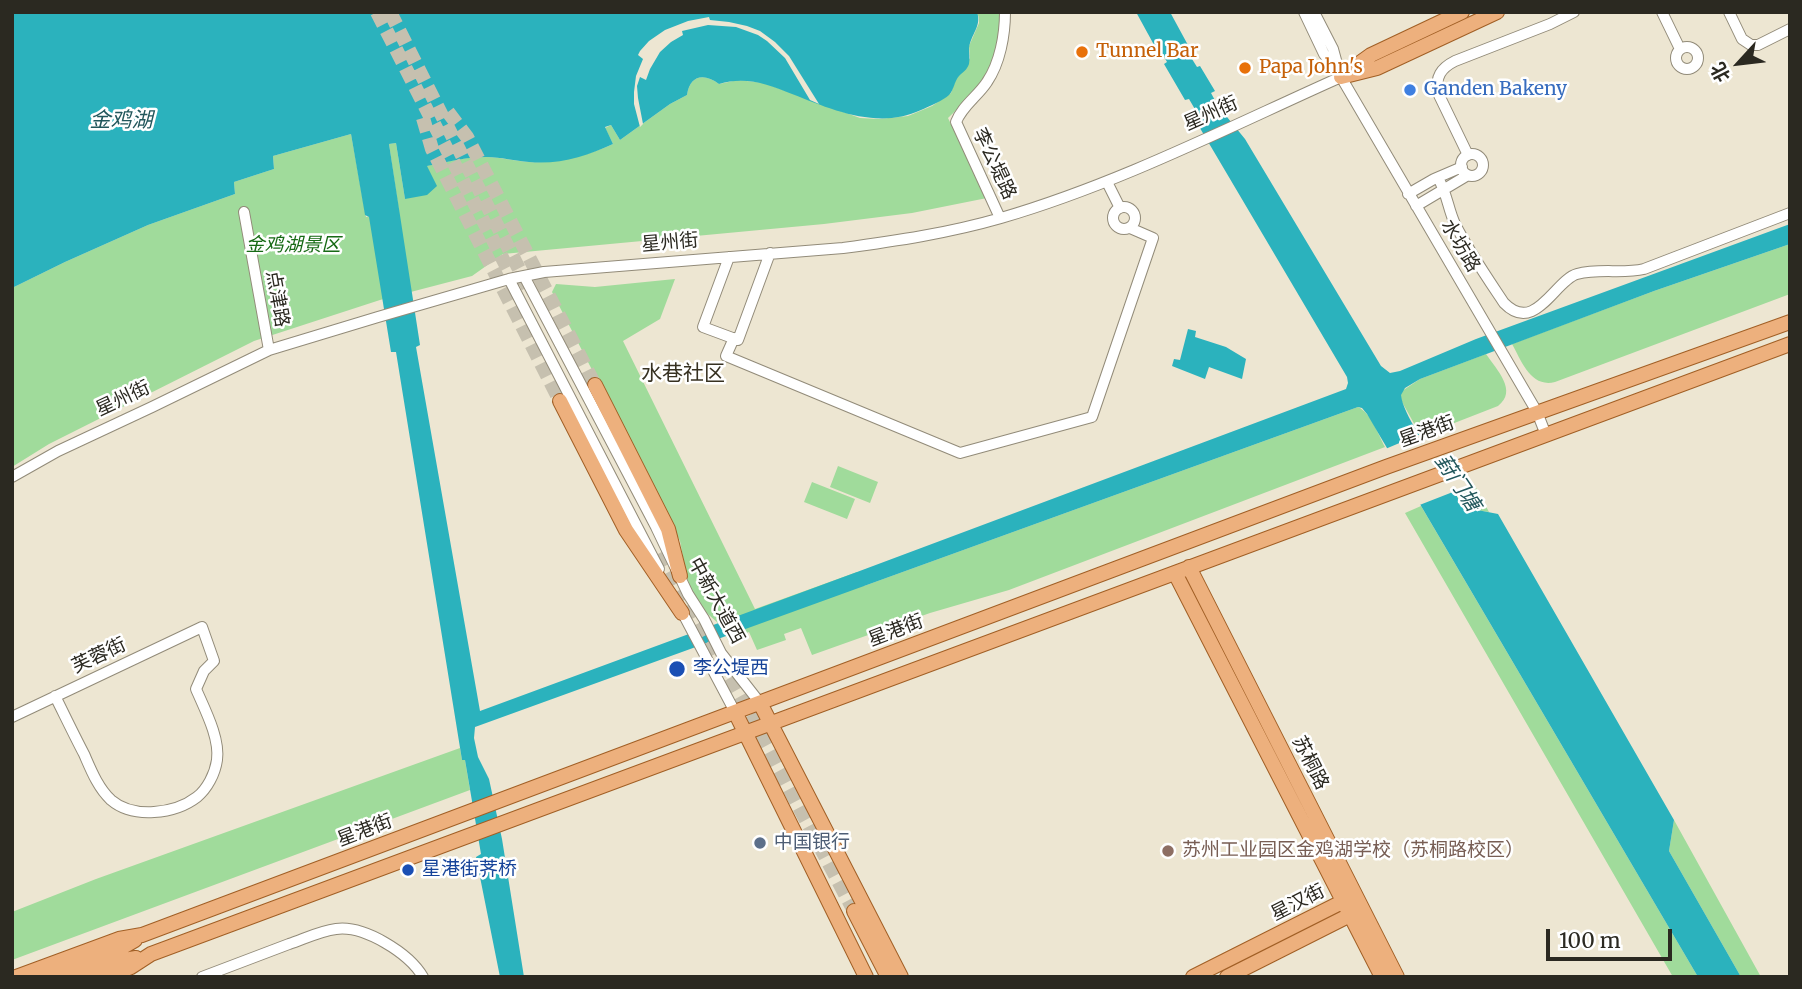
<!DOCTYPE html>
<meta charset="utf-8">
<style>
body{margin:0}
#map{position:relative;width:1802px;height:989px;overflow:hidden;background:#ede6d2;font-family:Merriweather,"Noto Sans SC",serif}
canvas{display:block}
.frame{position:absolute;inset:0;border:14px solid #2b2921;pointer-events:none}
.north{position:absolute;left:1704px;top:28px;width:70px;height:70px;-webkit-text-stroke:5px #fff;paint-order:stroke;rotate:243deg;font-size:19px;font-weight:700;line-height:28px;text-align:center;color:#2b2921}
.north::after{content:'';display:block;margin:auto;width:24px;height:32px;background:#2b2921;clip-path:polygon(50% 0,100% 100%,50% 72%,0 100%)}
.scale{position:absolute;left:1546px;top:929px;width:126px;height:32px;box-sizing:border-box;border:4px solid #2b2921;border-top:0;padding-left:9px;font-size:21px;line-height:24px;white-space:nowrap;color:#2b2921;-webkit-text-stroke:5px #fff;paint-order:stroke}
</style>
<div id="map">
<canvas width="1802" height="989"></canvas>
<div class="frame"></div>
<div class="north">北</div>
<div class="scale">100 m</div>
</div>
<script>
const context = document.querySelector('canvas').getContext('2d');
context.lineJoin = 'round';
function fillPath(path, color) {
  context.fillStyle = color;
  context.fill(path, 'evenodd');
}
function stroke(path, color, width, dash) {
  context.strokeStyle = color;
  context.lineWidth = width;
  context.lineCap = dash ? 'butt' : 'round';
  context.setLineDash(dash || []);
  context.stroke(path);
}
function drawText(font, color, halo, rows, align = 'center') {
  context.font = font + ' Merriweather,"Noto Sans SC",serif';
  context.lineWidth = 5;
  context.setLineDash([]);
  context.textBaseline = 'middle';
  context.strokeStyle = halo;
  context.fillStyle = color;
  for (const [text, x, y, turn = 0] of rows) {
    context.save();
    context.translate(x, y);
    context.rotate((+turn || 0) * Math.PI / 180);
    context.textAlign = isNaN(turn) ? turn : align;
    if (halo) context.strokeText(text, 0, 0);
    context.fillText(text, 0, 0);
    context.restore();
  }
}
const green = new Path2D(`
 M977,12H1000C1003,60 981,87 948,118L987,198L912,213L824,224L503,254L472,276L380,300L254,341L49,444L12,467V288L65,262L148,225L235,194L234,182L274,169L273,156L351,134L366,217L399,212L389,144L396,143L405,199L426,166C446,162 465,157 486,157C500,157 514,161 529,162C555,164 589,155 613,144L605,128L611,125L620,140L670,104L687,95C690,75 704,73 719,84L738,80L764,83L860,118L879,119L908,116L932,106L951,93L955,81L970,58L969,46L979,23V18Z
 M1790,244V294L1555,382C1531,388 1522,362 1512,344L1654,291Z
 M675,279L660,319L623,341L755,609L857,572L864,586L1358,407C1371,413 1378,434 1385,447L1009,590L930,613L812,655L801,628L784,634L786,640L757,650L749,632L728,640L718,623L701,608L694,597L687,578L680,541L552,292L556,284L595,287Z
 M1486,354C1497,370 1518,391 1498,406L1421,436L1402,402L1400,397L1402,391L1420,379Z
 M838,466L878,482L870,503L830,487Z
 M812,482L855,499L847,519L804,502Z
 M1474,484L1489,512L1462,508L1454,492Z
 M1421,506L1698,977H1673L1405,513Z
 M460,748L462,760H465L470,790L12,960V912L96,879Z
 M1674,820L1761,977H1741L1669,851Z`);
const water = new Path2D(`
 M12,12H977C982,26 971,34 969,48C969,53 970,58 969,64C967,70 963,72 959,76C954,82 954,90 949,95C944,100 928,107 921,110C878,130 833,110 792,94C768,84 745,76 719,84C704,73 690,75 687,95L670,104L620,140L611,125L605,127L613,144C587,156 559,165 529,162C515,161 501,157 486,157C466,157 447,162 427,166L437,186L427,195L405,199L396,143L389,144L420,345L416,347L480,711L857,572L1346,389L1348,383L1347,377L1194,118L1192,114L1196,111L1189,99L1185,100L1164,64L1167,62L1162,53L1159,54L1136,12H1170L1195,58L1192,59L1197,67L1200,66L1215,91L1211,93L1218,106L1245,139L1381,366L1390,373L1400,371L1476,339L1790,224V244L1654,291L1420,379L1405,388L1401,395C1403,415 1430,450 1441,468C1449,480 1456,494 1462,507L1498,514L1674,820L1669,851L1741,977H1698L1367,414L1362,408L1358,407L475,727L474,738L478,757L489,779L502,839L524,977H500L476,857L481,854L465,760H462L396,352H391L369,217L365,215L351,134L273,156L274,169L234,182L235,194L148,225L65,262L12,288Z
 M1188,329L1196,331L1195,337L1226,347L1246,359L1242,379L1209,367L1205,379L1172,366L1174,359L1180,360Z`);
const pier = new Path2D(`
 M709,17L710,20L729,22L747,26L760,31L775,42L789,56L819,104L810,100L785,58L767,41L758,35L736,27L708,25L682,31L683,35L671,42L660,52L650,69L646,80L640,77L637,86L638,98L643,124L640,127L634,104V92L636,76L643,59L638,55L640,51L649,41L665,30L688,21Z
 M1423,433L1446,469L1458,490L1417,506L1383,450Z`);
const majorTunnel = new Path2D(`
 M377,12L518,289
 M390,12L528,287
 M448,112L467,137L595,385
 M423,118L432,149L560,401
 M656,555L681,602
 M690,604L762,737L854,911`);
const minor = new Path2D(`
 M1304,12L1324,54L1341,77L1537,412L1546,435
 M1314,12L1333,49L1339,71
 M1662,12L1680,49
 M1729,12L1742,39L1751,45H1758L1790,29
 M1676 58a11 11 0 1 1 22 0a11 11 0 1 1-22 0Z
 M1461 165a11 11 0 1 1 22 0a11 11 0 1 1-22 0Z
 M1468,155L1438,93C1435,77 1441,68 1455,61L1550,24L1574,12
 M1438,178C1447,193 1448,209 1455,224C1468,250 1488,279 1504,303C1535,335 1555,280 1577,274C1599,268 1623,274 1644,269L1790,213
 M1107,182L1120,208
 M1408,194L1434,179L1462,167
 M1416,206L1468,175
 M1113 218a11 11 0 1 1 22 0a11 11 0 1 1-22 0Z
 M244,212L269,350
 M1000,218L956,122C962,106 978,96 987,82C1000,63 1005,35 1005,12
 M729,257L703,327L738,340L770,253
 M524,276L656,527L688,594L704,619L721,653L760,703
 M509,279L659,569
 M734,338L726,356L960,453L1092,417L1153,238L1130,228
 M12,477L58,451L152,407L269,350L378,317L509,279L544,272L843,248C896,241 949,233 1001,218C1118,184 1229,127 1341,77
 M680,608L735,712
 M12,717L202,627L214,661L204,671L196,689C205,710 220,738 217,760C215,774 207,789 197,797C175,814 133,819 111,800C98,788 91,770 84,754C74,735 65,716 55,696
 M202,977C231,966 260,955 289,944C304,939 320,931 336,929C364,925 409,953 423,977`);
const major = new Path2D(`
 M1346,73L1371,55L1462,12
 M1341,77L1377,68L1497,12
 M595,385L668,529L680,576
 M560,401L626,530L682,613
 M1189,567L1397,977
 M1175,573L1382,977
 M760,703L901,977
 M735,712L866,977
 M854,911L888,977
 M16,977L119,939L142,935L1386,467L1790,322
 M48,977L116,951L135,940
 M78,977L119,961L136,958
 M106,977L131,967L151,954L1790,344
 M1193,977L1344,901L1351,902
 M1227,977L1350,915L1354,909`);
const markers = [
 [1082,52,7,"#e8710a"],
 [1245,68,7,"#e8710a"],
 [1410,90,7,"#3f7fe0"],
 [677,669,9,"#1a4fb4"],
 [760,843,7,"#5c6f8a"],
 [1168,851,7,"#8d6e63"],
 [408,870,7,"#1a4fb4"]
];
const foodNames = [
 ["Tunnel Bar",1096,52],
 ["Papa John's",1259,68]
];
const shopNames = [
 ["Ganden Bakeny",1424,90]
];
const streetNames = [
 ["星州街",1211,114,-24],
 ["李公堤路",994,164,65],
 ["星州街",670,243,-5],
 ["水坊路",1460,246,59],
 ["点津路",277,299,80],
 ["星州街",123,399,-25],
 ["星港街",1427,432,-20],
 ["中新大道西",716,601,61],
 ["星港街",896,631,-21],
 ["芙蓉街",99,656,-25],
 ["苏桐路",1310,763,63],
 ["星港街",365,831,-21],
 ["星汉街",1298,903,-27]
];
const parkNames = [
 ["金鸡湖景区",293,246]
];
const transitNames = [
 ["李公堤西",693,669],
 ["星港街荠桥",422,870]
];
const serviceNames = [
 ["中国银行",774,843]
];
const educationNames = [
 ["苏州工业园区金鸡湖学校（苏桐路校区）",1182,851]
];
const waterNames = [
 ["金鸡湖",121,121],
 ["葑门塘",1457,483,56]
];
const neighbourhoodNames = [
 ["水巷社区",683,374]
];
fillPath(green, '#a0db9b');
fillPath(water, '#2bb2bd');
fillPath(pier, '#ede6d2');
stroke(majorTunnel, '#c6c0af', 14, [14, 7]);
stroke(minor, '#928b79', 12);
stroke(major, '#a15f25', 16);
stroke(minor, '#fff', 10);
stroke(major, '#edb07d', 14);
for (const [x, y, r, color] of markers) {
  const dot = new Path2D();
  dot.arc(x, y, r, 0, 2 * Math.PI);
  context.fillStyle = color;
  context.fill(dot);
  stroke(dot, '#fff', 2.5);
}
drawText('19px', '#c56008', '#fff', foodNames, 'left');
drawText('19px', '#366cbe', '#fff', shopNames, 'left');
drawText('19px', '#2b2921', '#fff', streetNames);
drawText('italic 19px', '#176a15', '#fff', parkNames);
drawText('19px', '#164399', '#fff', transitNames, 'left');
drawText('19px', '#4e5e75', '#fff', serviceNames, 'left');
drawText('19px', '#785e54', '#fff', educationNames, 'left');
drawText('italic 21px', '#22575c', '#fff', waterNames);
drawText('21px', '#373121', '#fff', neighbourhoodNames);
</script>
